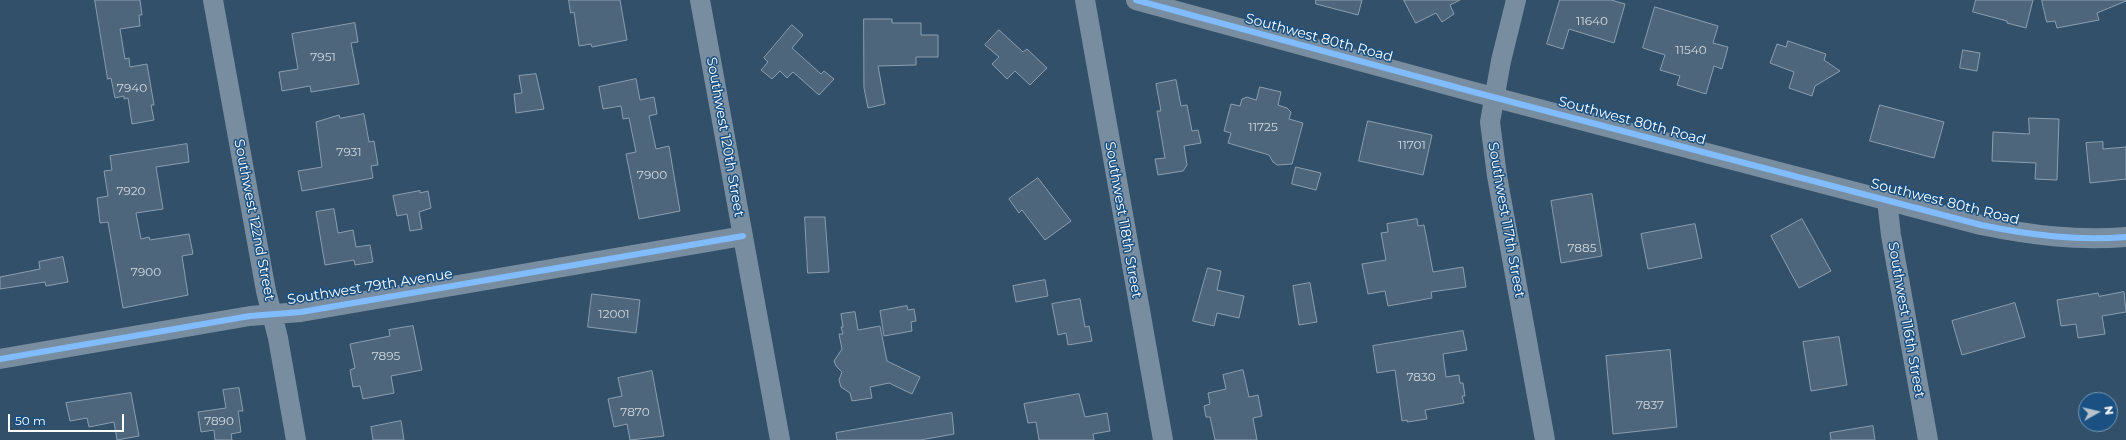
<!DOCTYPE html>
<style>
body{margin:0}
#map{position:relative;width:2126px;height:440px;overflow:hidden;background:#32506a;font-family:Montserrat,sans-serif}
canvas{display:block}
.north{position:absolute;left:2078px;top:392px;width:40px;height:40px;box-sizing:border-box;background:#1a5182;border:1px solid #7697b4;border-radius:50%;rotate:82deg;font-size:11px;font-weight:700;line-height:16px;text-align:center;color:#fff}
.north::after{content:'';display:block;margin:auto;width:14px;height:18px;background:#b7c2cb;clip-path:polygon(50% 0,100% 100%,50% 72%,0 100%)}
.scale{position:absolute;left:8px;top:414px;width:116px;height:18px;box-sizing:border-box;border:2px solid #fff;border-top:0;padding-left:5px;font-size:12px;line-height:14px;white-space:nowrap;color:#fff;-webkit-text-stroke:3px #1a5182;paint-order:stroke}
</style>
<div id="map">
<canvas width="2126" height="440"></canvas>
<div class="north">N</div>
<div class="scale">50 m</div>
</div>
<script>
const context = document.querySelector('canvas').getContext('2d');
context.lineJoin = 'round';
function fillPath(path, color) {
  context.fillStyle = color;
  context.fill(path, 'evenodd');
}
function stroke(path, color, width, dash) {
  context.strokeStyle = color;
  context.lineWidth = width;
  context.lineCap = dash ? 'butt' : 'round';
  context.setLineDash(dash || []);
  context.stroke(path);
}
function drawText(font, color, halo, rows, align = 'center') {
  context.font = font + ' Montserrat,sans-serif';
  context.lineWidth = 3;
  context.setLineDash([]);
  context.textBaseline = 'middle';
  context.strokeStyle = halo;
  context.fillStyle = color;
  for (const [text, x, y, turn = 0] of rows) {
    context.save();
    context.translate(x, y);
    context.rotate((+turn || 0) * Math.PI / 180);
    context.textAlign = isNaN(turn) ? turn : align;
    if (halo) context.strokeText(text, 0, 0);
    context.fillText(text, 0, 0);
    context.restore();
  }
}
const building = new Path2D(`
 M95,0H140L142,15H139L140,26L120,29L125,59L129,58L130,67L147,64L154,105H151L154,120L132,124L128,98L124,99V96L115,98L111,78L108,79Z
 M569,0H620L627,40L592,47L591,44L579,46L574,12L571,13Z
 M1316,0H1362L1358,15L1316,4Z
 M1404,0H1460L1450,5L1454,14L1442,22L1436,13L1416,23Z
 M1560,0H1611L1625,4L1614,43L1569,29L1563,49L1547,44Z
 M1976,0H2033L2026,28L2007,23V21L1973,12Z
 M2042,0H2126V1L2097,13L2099,20L2057,28L2055,21L2047,22Z
 M1655,7L1718,26L1713,43L1728,47L1722,69L1714,66L1706,94L1677,85L1680,76L1660,70L1665,55L1643,48Z
 M864,19H892V23H921V35H938V57H916V65L878,66L885,104L868,108L864,88Z
 M355,23L358,42L351,43L359,84L311,92L310,86L282,91L279,72L298,69L292,34Z
 M792,25L803,35L792,48L821,74L824,71L834,79L819,95L793,72L787,78L780,71L772,79L761,70L768,62L764,58Z
 M999,30L1023,52L1027,49L1047,68L1030,85L1015,71L1007,79L992,64L999,57L985,45Z
 M1788,41L1826,54L1824,60L1840,71L1815,86L1812,96L1789,88L1794,72L1770,63L1777,44L1786,47Z
 M1963,50L1980,53L1977,71L1960,68Z
 M536,74L544,109L516,113L514,94L522,93L519,76Z
 M636,79L640,100L654,97L657,114L649,116L656,149L669,146L680,211L639,219L626,154L636,152L629,118L623,119L621,106L603,109L599,87Z
 M1176,80L1181,106L1187,105L1192,131L1198,130L1201,143L1184,146L1187,165L1183,171L1158,175L1155,159L1165,158L1157,111H1161L1156,84Z
 M1260,87L1281,92L1278,105L1287,108L1291,112L1289,119L1303,123L1292,164L1277,165L1273,162L1269,155L1228,143L1231,133L1224,131L1231,104L1240,106L1242,99L1247,97L1256,100Z
 M1880,105L1944,122L1934,158L1870,141Z
 M364,114L369,142L374,141L378,165L371,166L373,178L302,191L298,171L322,167L316,122L339,115L340,118Z
 M2029,118L2059,119L2057,180L2035,179L2036,163L1992,161L1993,132L2029,134Z
 M1368,121L1432,135L1423,175L1359,161Z
 M2103,142V149L2126,147V179L2090,183L2086,143Z
 M187,144L189,162L156,167L163,209L136,213L141,239L149,237L150,240L189,234L193,254L182,256L188,295L123,308L108,222L100,223L97,198L108,196L104,171L112,170L110,156Z
 M1296,167L1321,173L1316,190L1292,184Z
 M1038,178L1071,221L1045,240L1022,210L1019,213L1009,199Z
 M420,191V193L428,191L431,208L419,212L422,229L410,231L407,214L397,216L393,196Z
 M1592,194L1602,256L1561,263L1551,201Z
 M334,209L338,233L353,230L356,247L370,245L373,262L355,265L354,260L325,265L316,212Z
 M805,217H825L829,272L808,273Z
 M1417,219L1418,226L1424,225L1433,272L1463,267L1466,287L1431,292L1432,298L1388,306L1385,291L1368,294L1362,264L1386,260L1381,233L1388,232L1387,224Z
 M1802,219L1831,271L1799,288L1771,236Z
 M1695,224L1702,258L1648,269L1641,234Z
 M63,257L68,282L46,286L45,282L0,289V277L40,269L39,262Z
 M1208,268L1221,271L1217,290L1244,296L1239,318L1217,313L1214,326L1193,321Z
 M1045,280L1048,296L1016,302L1013,286Z
 M1310,283L1317,322L1299,325L1293,286Z
 M2124,292L2126,312L2102,316L2105,334L2078,338L2076,324L2061,326L2057,300L2098,293L2099,296Z
 M592,294L640,300L636,333L588,327Z
 M1080,299L1085,327L1089,326L1092,341L1068,345L1066,333L1058,335L1052,304Z
 M2015,303L2025,337L1962,355L1952,321Z
 M907,306L908,310L914,309L916,321L911,322L912,331L884,336L880,311Z
 M855,312L858,330L880,326L887,361L920,377L912,394L889,383L870,387L872,398L852,401L850,393L841,387L839,380L842,372L836,366L834,361L842,349L839,334H843L841,327H843L841,314Z
 M413,326L422,370L391,376L394,393L363,399L360,386L353,387L350,370L355,368L350,344L390,336L389,330Z
 M1463,331L1467,350L1443,354L1446,377L1459,375L1460,383H1463L1465,396H1462L1464,403L1425,410L1427,419L1407,422V420L1402,421L1395,370L1377,373L1373,346Z
 M1839,337L1847,385L1811,391L1803,342Z
 M1670,350L1677,427L1613,434L1606,356Z
 M1243,370L1249,397L1258,395L1262,416L1253,418L1257,440H1215L1210,417H1206L1204,406L1210,404L1208,393L1226,389L1223,375Z
 M652,371L664,436L630,440L627,424L614,427L608,399L622,396L618,378Z
 M239,388L243,411H238L241,432L231,434L232,440H215L214,430L201,432L198,412L226,408L223,390Z
 M131,393L139,436L117,440L114,422L89,427L87,418L70,421L66,403Z
 M1079,394L1085,417L1107,413L1110,431L1093,434L1094,440H1039L1036,422L1028,423L1024,404Z
 M952,413L954,434L920,440H837L836,433Z
 M401,421L404,440H373L371,427Z
 M1873,426L1875,440H1831L1830,433Z`);
const minor = new Path2D(`
 M213,0L266,291L278,338L296,440
 M700,0L780,440
 M1085,0L1163,440
 M1136,0L1470,91L1981,225C2030,235 2076,241 2126,237
 M1516,0L1501,61L1490,122L1497,176L1545,440
 M1887,200L1891,235L1928,440
 M0,359L250,316L301,312L743,236`);
const cycleway = new Path2D(`
 M1136,0L1470,91L1981,225C2030,235 2076,241 2126,237
 M0,359L250,316L301,312L743,236`);
const numberNames = [
 ["11640",1592,21],
 ["11540",1691,50],
 ["7951",323,57],
 ["7940",132,88],
 ["11725",1263,127],
 ["11701",1412,145],
 ["7931",349,152],
 ["7900",652,175],
 ["7920",131,191],
 ["7885",1582,248],
 ["7900",146,272],
 ["12001",614,314],
 ["7895",386,356],
 ["7830",1421,377],
 ["7837",1650,405],
 ["7870",635,412],
 ["7890",219,421]
];
const streetNames = [
 ["Southwest 80th Road",1319,38,15],
 ["Southwest 80th Road",1632,121,15],
 ["Southwest 120th Street",725,137,80],
 ["Southwest 80th Road",1945,202,14],
 ["Southwest 122nd Street",254,220,79],
 ["Southwest 118th Street",1123,220,80],
 ["Southwest 117th Street",1506,220,80],
 ["Southwest 79th Avenue",370,287,-9],
 ["Southwest 116th Street",1906,320,80]
];
fillPath(building, '#4e667b');
stroke(building, '#8b9eaf', 1);
stroke(minor, '#788da0', 20);
stroke(cycleway, '#80bcff', 6);
drawText('12px', '#d3d9de', null, numberNames);
drawText('14px', '#fff', '#1a5182', streetNames);
</script>
